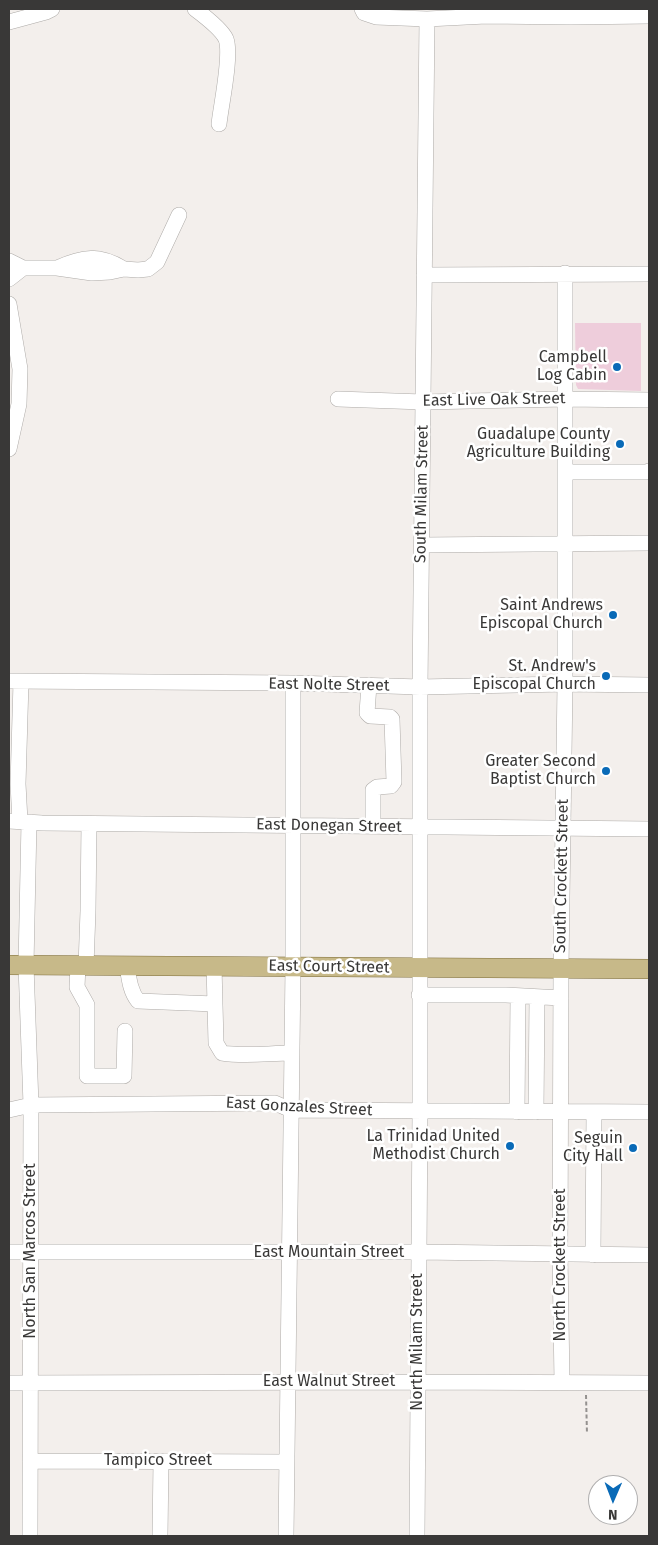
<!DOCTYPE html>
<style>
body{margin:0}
#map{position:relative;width:658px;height:1545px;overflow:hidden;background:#f3efec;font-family:"Fira Sans",sans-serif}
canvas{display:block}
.frame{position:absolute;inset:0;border:10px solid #393837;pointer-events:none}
.north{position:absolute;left:588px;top:1475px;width:50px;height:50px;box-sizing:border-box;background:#fff;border:1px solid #b0afaf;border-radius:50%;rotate:181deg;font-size:14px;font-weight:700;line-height:20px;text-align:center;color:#393837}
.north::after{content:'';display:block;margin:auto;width:18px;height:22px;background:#096ab7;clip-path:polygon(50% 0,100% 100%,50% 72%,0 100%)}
</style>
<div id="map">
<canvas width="658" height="1545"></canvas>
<div class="frame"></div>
<div class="north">N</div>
</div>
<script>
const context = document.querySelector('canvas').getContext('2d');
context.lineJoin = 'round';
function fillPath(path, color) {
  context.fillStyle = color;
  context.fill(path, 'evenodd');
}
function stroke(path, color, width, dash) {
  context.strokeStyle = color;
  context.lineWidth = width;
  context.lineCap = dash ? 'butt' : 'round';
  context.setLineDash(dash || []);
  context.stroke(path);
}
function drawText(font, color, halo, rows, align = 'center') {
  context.font = font + ' "Fira Sans",sans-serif';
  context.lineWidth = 5;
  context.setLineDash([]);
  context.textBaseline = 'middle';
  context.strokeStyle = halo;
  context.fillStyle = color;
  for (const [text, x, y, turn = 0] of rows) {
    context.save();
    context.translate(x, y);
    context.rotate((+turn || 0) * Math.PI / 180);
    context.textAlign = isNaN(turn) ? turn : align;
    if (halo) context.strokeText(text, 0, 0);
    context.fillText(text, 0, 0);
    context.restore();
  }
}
const green = new Path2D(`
 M575,323H641V391L578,389L576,385Z`);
const path = new Path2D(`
 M586,1395L587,1434`);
const minor = new Path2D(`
 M195,9C203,15 222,30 226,39C232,55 221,105 219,124
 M362,9L364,13L376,17L427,19L486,16L571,17L649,16
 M9,22L46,12L52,9
 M9,261L23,268H57L92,273L110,272L124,269L138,270L148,269L157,262L179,215
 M57,268C83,256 99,254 124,269
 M424,275L649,274
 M9,279L23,268
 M9,304L20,369L19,404L9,449
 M338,399L423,402L565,399L649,400
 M565,472H647L649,471
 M422,545C498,545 573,543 649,543
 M9,681L293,683L420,687L565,684L649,685
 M369,685L367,713L370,716L390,717L392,719L394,782L391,786L377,787L373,790V826
 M9,821L42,823L649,829
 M20,821L18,784L21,682
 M29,822L26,965L31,1105L30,1536
 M78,966L77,987L87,1005V1076H124L125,1031
 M86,966L88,911L89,824
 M127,966C129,978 130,991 138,1001L215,1004
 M214,966L216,1043L222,1053C245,1057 269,1053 292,1053
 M419,995H506L561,998
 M9,1110L31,1105L275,1103L291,1110L649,1112
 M517,1112L518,996
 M536,1112L537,997
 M9,1252H418L649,1255
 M593,1255L594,1112
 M562,1382L560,1255L561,968L565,684V273
 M9,1383L418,1382L649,1383
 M30,1461L286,1462
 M160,1536L161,1461
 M286,1536L293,967V683
 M417,1536L420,1111V687L427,19`);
const major = new Path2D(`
 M9,965L649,969`);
const markers = [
 [617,367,5,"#096ab7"],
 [620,444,5,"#096ab7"],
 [613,615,5,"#096ab7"],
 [606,676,5,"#096ab7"],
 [606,771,5,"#096ab7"],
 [510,1146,5,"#096ab7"],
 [633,1148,5,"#096ab7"]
];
const poiNames = [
 ["Campbell",607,358],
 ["Log Cabin",607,376],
 ["Guadalupe County",610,435],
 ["Agriculture Building",610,453],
 ["Saint Andrews",603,606],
 ["Episcopal Church",603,624],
 ["St. Andrew's",596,667],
 ["Episcopal Church",596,685],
 ["Greater Second",596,762],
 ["Baptist Church",596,780],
 ["La Trinidad United",500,1137],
 ["Methodist Church",500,1155],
 ["Seguin",623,1139],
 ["City Hall",623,1157]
];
const streetNames = [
 ["East Live Oak Street",494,400,-1],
 ["South Milam Street",422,494,-89],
 ["East Nolte Street",329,685,1],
 ["East Donegan Street",329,826,1],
 ["South Crockett Street",562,876,-89],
 ["East Court Street",329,967,1],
 ["East Gonzales Street",299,1107,3],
 ["North San Marcos Street",31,1251,-90],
 ["East Mountain Street",329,1253],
 ["North Crockett Street",561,1265,-90],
 ["North Milam Street",418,1342,-90],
 ["East Walnut Street",329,1382],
 ["Tampico Street",158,1461]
];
fillPath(green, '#eecddb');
stroke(minor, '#adaaa7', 16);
stroke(major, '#7d6d39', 20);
stroke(path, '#94918f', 2, [4, 2.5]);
stroke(minor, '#fff', 15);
stroke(major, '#c7b989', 19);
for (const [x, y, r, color] of markers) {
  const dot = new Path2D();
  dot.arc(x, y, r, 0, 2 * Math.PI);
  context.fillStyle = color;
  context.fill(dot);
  stroke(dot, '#fff', 2);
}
drawText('16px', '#393837', '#fff', poiNames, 'right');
drawText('16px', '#393837', '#fff', streetNames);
</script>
